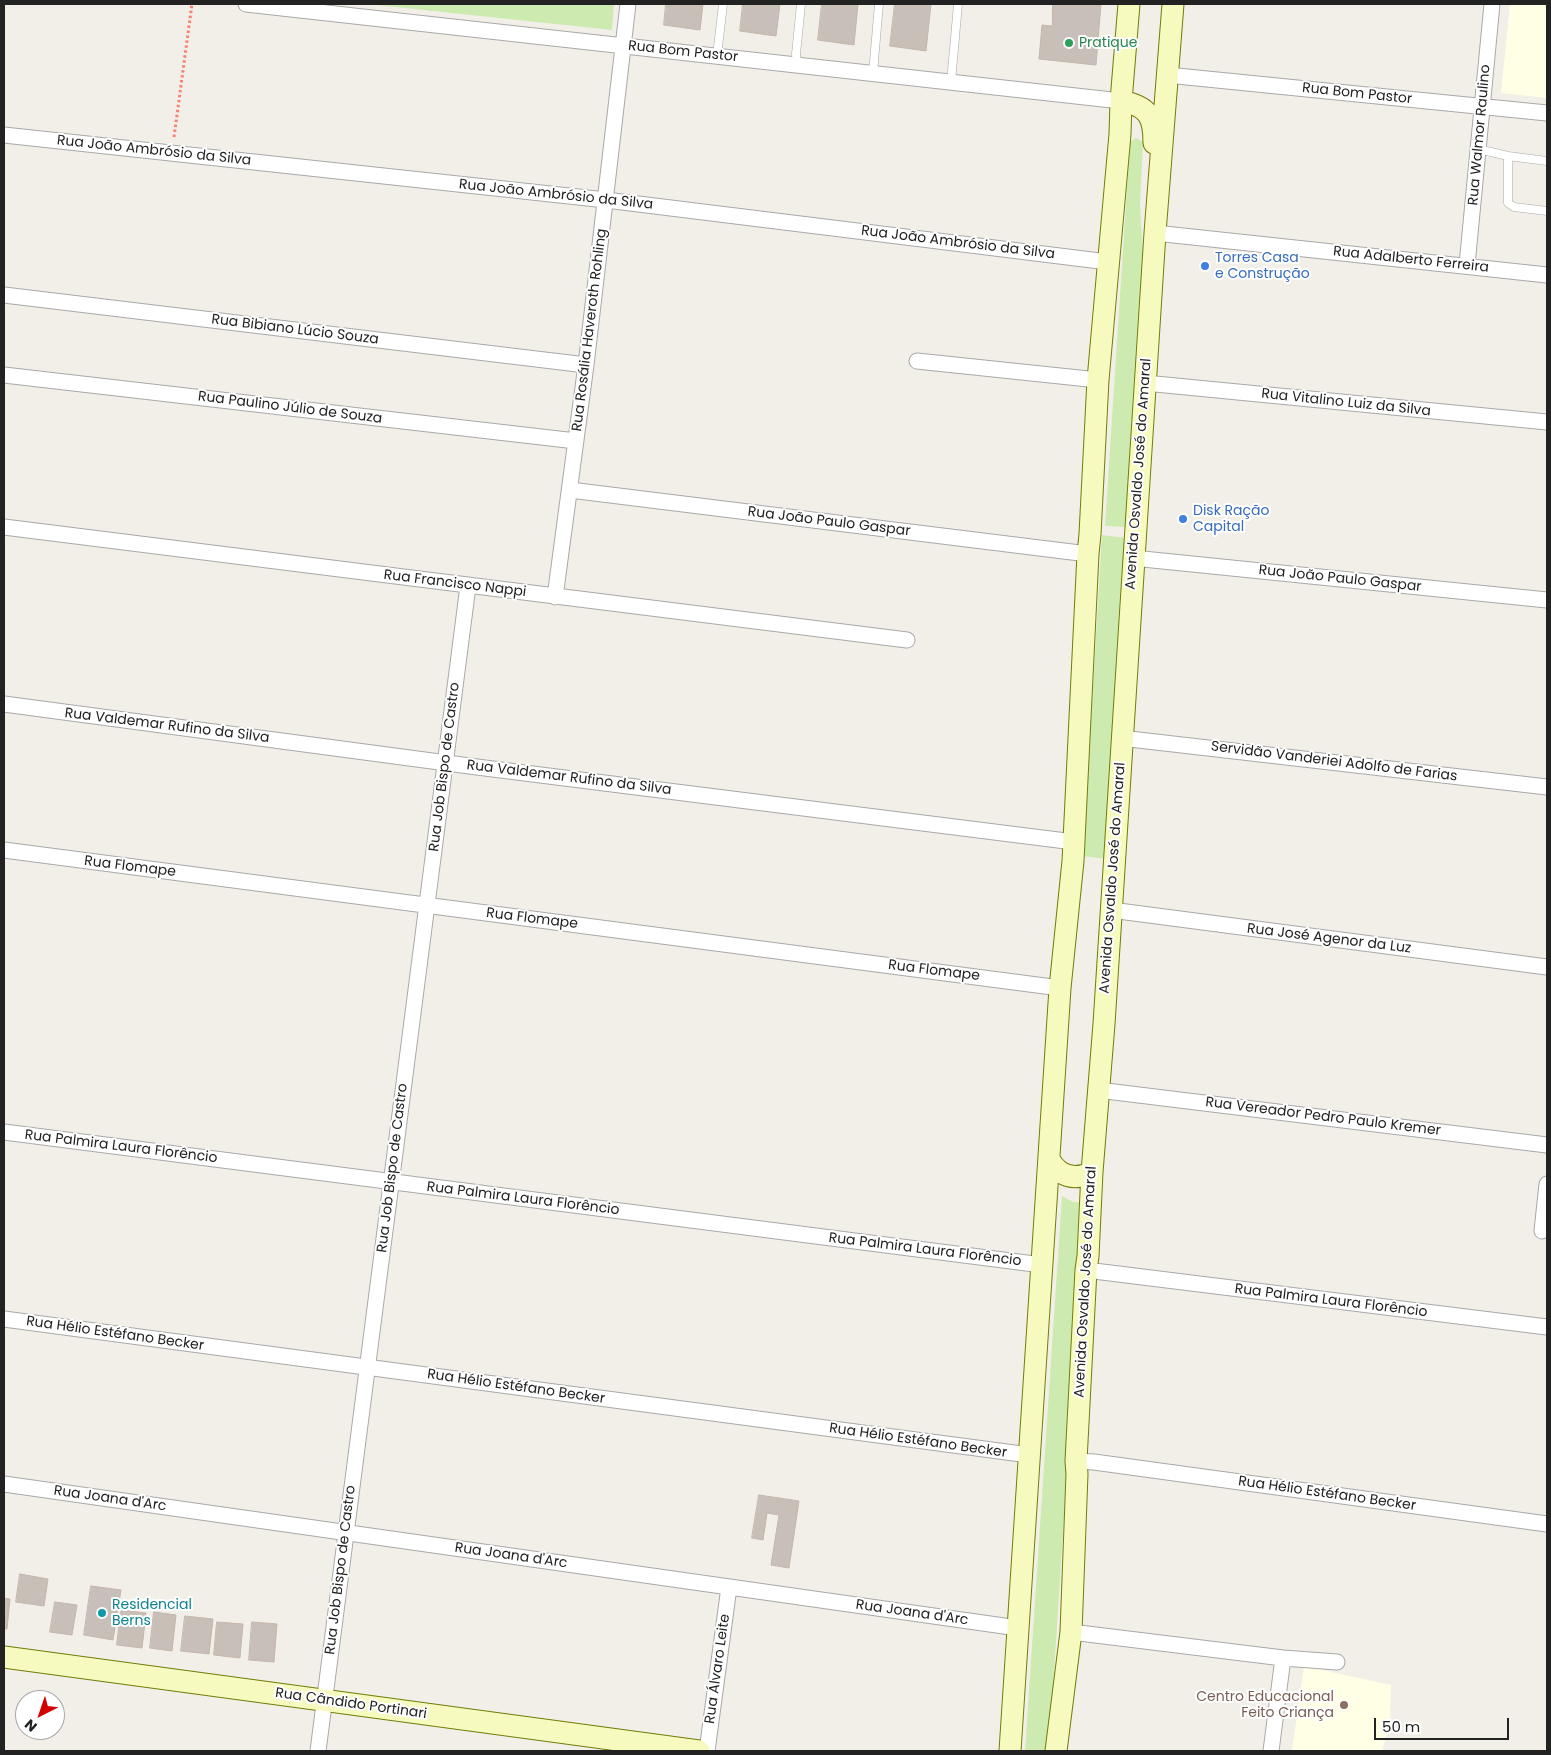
<!DOCTYPE html>
<meta charset="utf-8">
<style>
body{margin:0}
#map{position:relative;width:1551px;height:1755px;overflow:hidden;background:#f2efe9;font-family:Poppins,sans-serif}
canvas{display:block}
.frame{position:absolute;inset:0;border:5px solid #222;pointer-events:none}
.north{position:absolute;left:15px;top:1690px;width:50px;height:50px;box-sizing:border-box;background:#fff;border:1px solid #a7a7a7;border-radius:50%;rotate:221deg;font-size:14px;font-weight:700;line-height:20px;text-align:center;color:#222}
.north::after{content:'';display:block;margin:auto;width:18px;height:22px;background:#d40000;clip-path:polygon(50% 0,100% 100%,50% 72%,0 100%)}
.scale{position:absolute;left:1374px;top:1718px;width:135px;height:22px;box-sizing:border-box;border:2px solid #222;border-top:0;padding-left:6px;font-size:15px;line-height:18px;white-space:nowrap;color:#222;-webkit-text-stroke:4px #fff;paint-order:stroke}
</style>
<div id="map">
<canvas width="1551" height="1755"></canvas>
<div class="frame"></div>
<div class="north">N</div>
<div class="scale">50 m</div>
</div>
<script>
const context = document.querySelector('canvas').getContext('2d');
context.lineJoin = 'round';
function fillPath(path, color) {
  context.fillStyle = color;
  context.fill(path, 'evenodd');
}
function stroke(path, color, width, dash) {
  context.strokeStyle = color;
  context.lineWidth = width;
  context.lineCap = dash ? 'butt' : 'round';
  context.setLineDash(dash || []);
  context.stroke(path);
}
function drawText(font, color, halo, rows, align = 'center') {
  context.font = font + ' Poppins,sans-serif';
  context.lineWidth = 4;
  context.setLineDash([]);
  context.textBaseline = 'middle';
  context.strokeStyle = halo;
  context.fillStyle = color;
  for (const [text, x, y, turn = 0] of rows) {
    context.save();
    context.translate(x, y);
    context.rotate((+turn || 0) * Math.PI / 180);
    context.textAlign = isNaN(turn) ? turn : align;
    if (halo) context.strokeText(text, 0, 0);
    context.fillText(text, 0, 0);
    context.restore();
  }
}
const education = new Path2D(`
 M1510,4H1547V98L1501,93Z
 M1304,1666L1391,1685L1390,1724L1382,1751H1292Z`);
const grass = new Path2D(`
 M367,4H614L612,30Z
 M1136,138L1143,142L1140,204L1144,272L1126,527L1105,526L1130,142Z
 M1102,535L1126,538L1106,859L1083,856Z
 M1062,1196L1073,1202L1084,1203L1049,1751H1025Z`);
const building = new Path2D(`
 M666,4H703L700,30L664,25Z
 M743,4H780L776,36L740,31Z
 M822,4H858L854,45L818,40Z
 M895,4H931L926,51L890,46Z
 M1053,4H1101L1096,65L1039,59L1042,25L1052,26Z
 M759,1495L799,1501L789,1568L771,1565L779,1515L767,1513L763,1540L752,1538Z
 M20,1574L48,1579L44,1606L16,1602Z
 M91,1586L121,1590L113,1640L84,1635Z
 M4,1598L10,1599L7,1629H4Z
 M55,1602L77,1605L72,1635L50,1632Z
 M121,1610L146,1613L142,1648L117,1645Z
 M154,1612L176,1615L172,1651L150,1648Z
 M185,1616L213,1619L209,1654L181,1651Z
 M217,1622L243,1624L240,1658L214,1655Z
 M252,1622L277,1624L274,1662L249,1660Z`);
const path = new Path2D(`
 M174,137L192,4`);
const lane = new Path2D(`
 M717,56L723,4
 M797,65L796,54L801,4
 M873,73L879,4
 M951,82L958,4
 M1478,149L1508,156L1547,161
 M1508,156V203L1514,207L1547,211`);
const street = new Path2D(`
 M246,4L1121,101
 M1167,75L1547,113
 M4,135L606,200L1108,262
 M1155,233L1547,275
 M1467,265L1492,4
 M4,295L586,365
 M917,361L1098,380
 M4,375L576,441
 M1145,383L1547,422
 M570,490L1088,554
 M4,527L907,640
 M1133,558L1547,600
 M555,597L586,365L628,4
 M4,704L477,767L1074,842
 M1121,738L1547,787
 M4,850L1060,988
 M1111,910L1547,967
 M1098,1090L1547,1145
 M4,1132L1042,1265
 M1542,1231L1547,1184
 M1086,1270L1547,1327
 M4,1319L1029,1455
 M1076,1461L1094,1462L1547,1524
 M4,1484L1018,1628
 M1071,1632L1283,1658L1337,1662
 M318,1751L468,586
 M707,1751L729,1587
 M1271,1751L1283,1658`);
const secondary = new Path2D(`
 M1121,101C1148,106 1154,116 1154,143
 M1049,1159C1059,1177 1075,1181 1092,1172
 M4,1657L699,1751
 M1010,1751L1060,988L1073,861L1088,554L1090,534L1098,380L1120,134L1121,101L1129,4
 M1056,1751L1071,1632L1077,1474L1076,1461L1086,1270L1088,1256L1092,1172L1104,1024L1155,233L1173,4`);
const markers = [
 [1069,43,5,"#2e9e5b"],
 [1205,266,5,"#3f7fe0"],
 [1183,519,5,"#3f7fe0"],
 [102,1613,5,"#0f9aa8"],
 [1344,1705,5,"#8d6e63"]
];
const leisureNames = [
 ["Pratique",1079,43]
];
const streetNames = [
 ["Rua Bom Pastor",683,52,6],
 ["Rua Bom Pastor",1357,94,6],
 ["Rua Walmor Raulino",1480,135,-85],
 ["Rua João Ambrósio da Silva",154,151,6],
 ["Rua João Ambrósio da Silva",556,195,6],
 ["Rua João Ambrósio da Silva",958,243,7],
 ["Rua Adalberto Ferreira",1411,260,6],
 ["Rua Bibiano Lúcio Souza",295,330,7],
 ["Rua Rosália Haveroth Rohling",590,330,-83],
 ["Rua Vitalino Luiz da Silva",1346,403,6],
 ["Rua Paulino Júlio de Souza",290,408,7],
 ["Avenida Osvaldo José do Amaral",1139,474,-86],
 ["Rua João Paulo Gaspar",829,522,7],
 ["Rua João Paulo Gaspar",1340,579,6],
 ["Rua Francisco Nappi",455,584,7],
 ["Rua Valdemar Rufino da Silva",167,726,7],
 ["Servidão Vanderiei Adolfo de Farias",1334,762,7],
 ["Rua Job Bispo de Castro",445,767,-83],
 ["Rua Valdemar Rufino da Silva",569,778,7],
 ["Rua Flomape",130,867,7],
 ["Avenida Osvaldo José do Amaral",1113,878,-86],
 ["Rua Flomape",532,919,7],
 ["Rua José Agenor da Luz",1329,939,7],
 ["Rua Flomape",934,971,7],
 ["Rua Vereador Pedro Paulo Kremer",1323,1117,7],
 ["Rua Palmira Laura Florêncio",121,1147,7],
 ["Rua Job Bispo de Castro",393,1168,-83],
 ["Rua Palmira Laura Florêncio",523,1199,7],
 ["Rua Palmira Laura Florêncio",925,1250,7],
 ["Avenida Osvaldo José do Amaral",1086,1282,-87],
 ["Rua Palmira Laura Florêncio",1331,1301,7],
 ["Rua Hélio Estéfano Becker",115,1334,8],
 ["Rua Hélio Estéfano Becker",516,1387,8],
 ["Rua Hélio Estéfano Becker",918,1441,8],
 ["Rua Hélio Estéfano Becker",1327,1494,8],
 ["Rua Joana d'Arc",110,1499,8],
 ["Rua Joana d'Arc",511,1556,8],
 ["Rua Job Bispo de Castro",341,1570,-83],
 ["Rua Joana d'Arc",912,1613,8],
 ["Rua Álvaro Leite",718,1669,-82],
 ["Rua Cândido Portinari",351,1704,8]
];
const shopNames = [
 ["Torres Casa",1215,258],
 ["e Construção",1215,274],
 ["Disk Ração",1193,511],
 ["Capital",1193,527]
];
const cultureNames = [
 ["Residencial",112,1605],
 ["Berns",112,1621]
];
const educationNames = [
 ["Centro Educacional",1334,1697],
 ["Feito Criança",1334,1713]
];
fillPath(education, '#ffffe5');
fillPath(grass, '#cdebb0');
fillPath(building, '#c7bfb8');
stroke(building, '#c4b6ab', 1);
stroke(lane, '#a9a9a9', 9);
stroke(street, '#a9a9a9', 17);
stroke(secondary, '#707d05', 23);
stroke(path, '#fa8072', 3, [2.5, 2.5]);
stroke(lane, '#fff', 8);
stroke(street, '#fff', 15);
stroke(secondary, '#f7fabf', 21);
for (const [x, y, r, color] of markers) {
  const dot = new Path2D();
  dot.arc(x, y, r, 0, 2 * Math.PI);
  context.fillStyle = color;
  context.fill(dot);
  stroke(dot, '#fff', 2);
}
drawText('14px', '#27864d', '#fff', leisureNames, 'left');
drawText('14px', '#222', '#fff', streetNames);
drawText('14px', '#366cbe', '#fff', shopNames, 'left');
drawText('14px', '#0d838f', '#fff', cultureNames, 'left');
drawText('14px', '#785e54', '#fff', educationNames, 'right');
</script>
